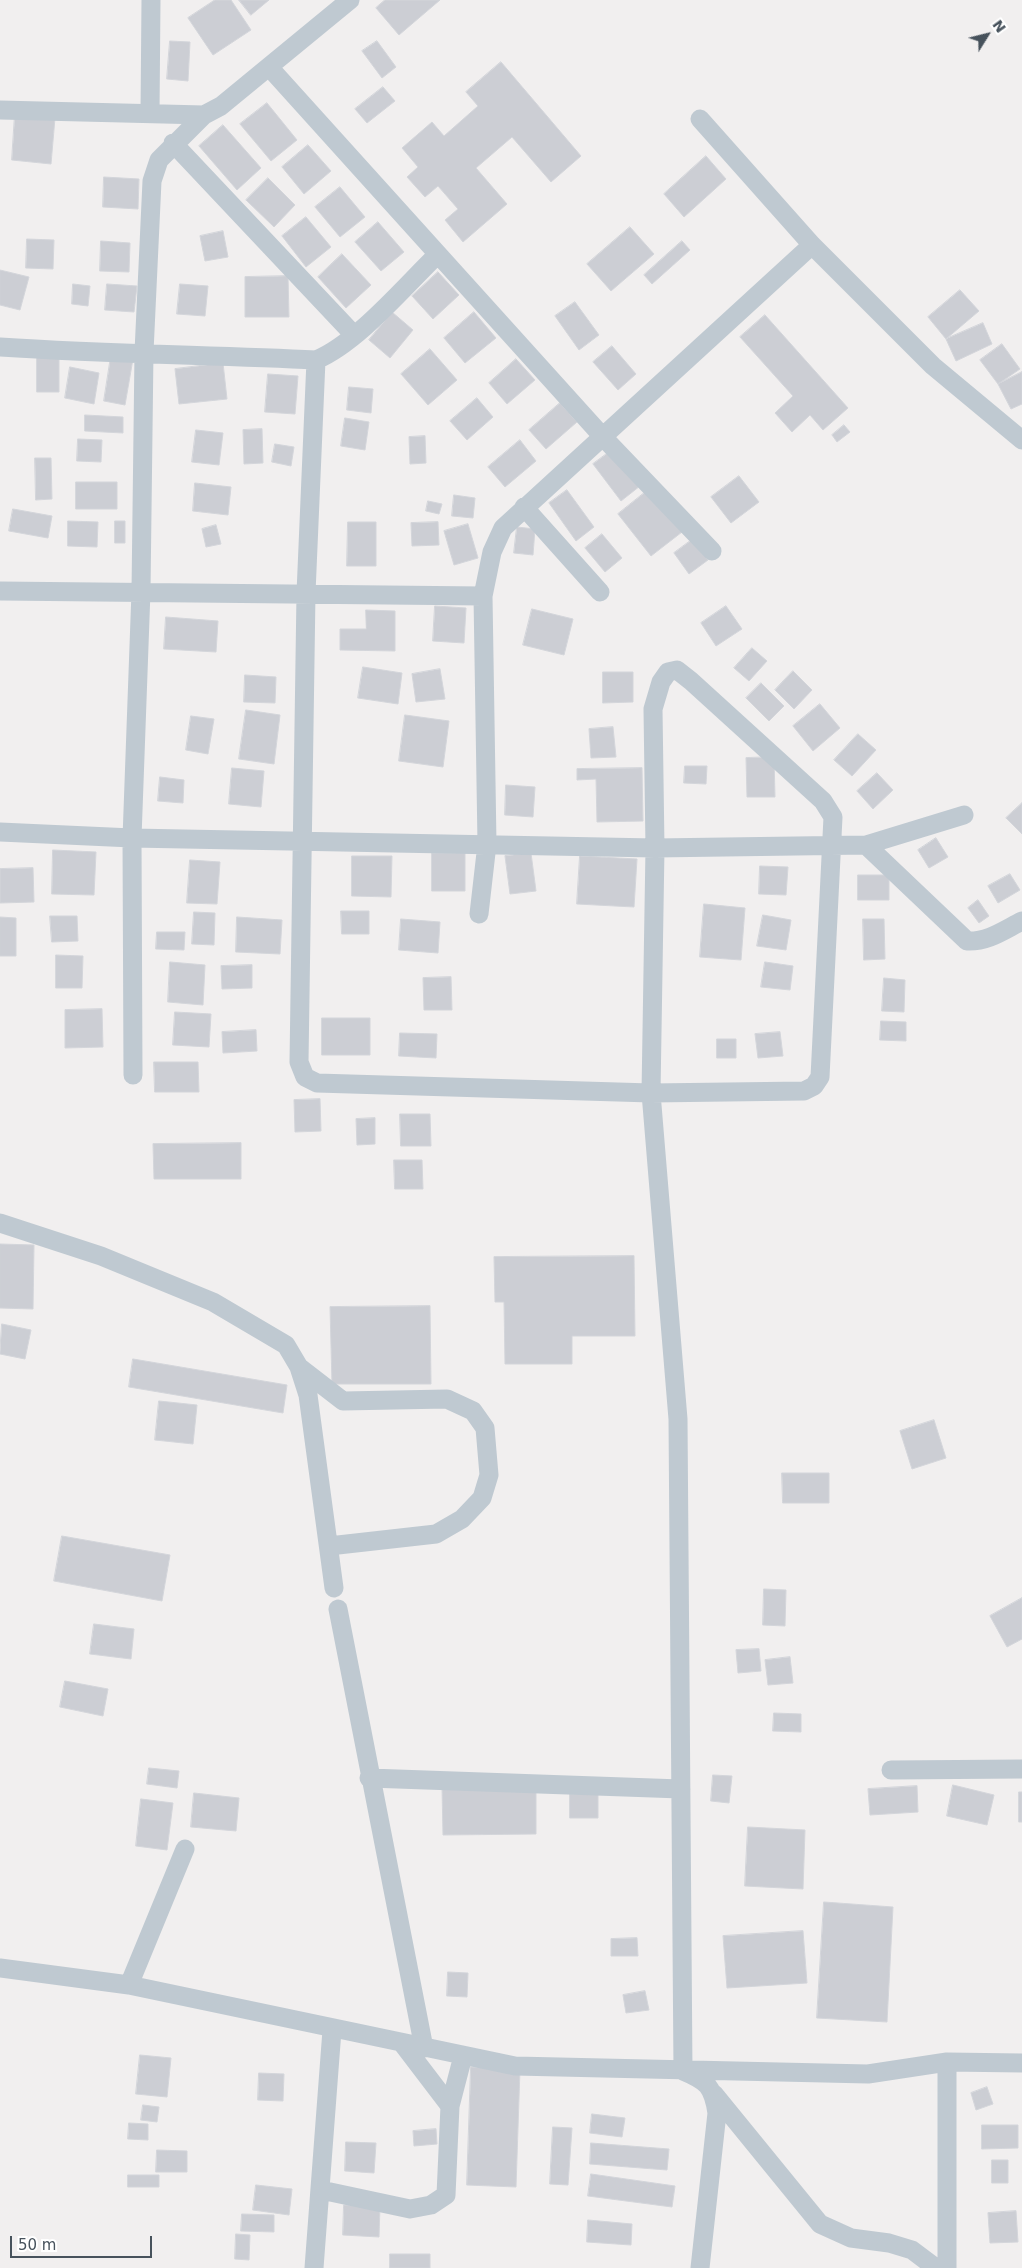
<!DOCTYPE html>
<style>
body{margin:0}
#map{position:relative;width:1022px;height:2268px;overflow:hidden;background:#f1efef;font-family:"DejaVu Sans",sans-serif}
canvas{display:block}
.north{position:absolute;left:962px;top:10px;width:50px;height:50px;-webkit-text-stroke:4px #fff;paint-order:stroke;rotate:54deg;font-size:14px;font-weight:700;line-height:20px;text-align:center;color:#47525c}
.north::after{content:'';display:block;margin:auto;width:18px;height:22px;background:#47525c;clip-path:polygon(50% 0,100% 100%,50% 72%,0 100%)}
.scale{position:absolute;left:10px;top:2236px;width:142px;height:22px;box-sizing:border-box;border:2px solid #47525c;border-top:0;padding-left:6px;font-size:15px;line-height:18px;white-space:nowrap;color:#47525c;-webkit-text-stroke:4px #fff;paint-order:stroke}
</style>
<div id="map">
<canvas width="1022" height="2268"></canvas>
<div class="north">N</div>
<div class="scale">50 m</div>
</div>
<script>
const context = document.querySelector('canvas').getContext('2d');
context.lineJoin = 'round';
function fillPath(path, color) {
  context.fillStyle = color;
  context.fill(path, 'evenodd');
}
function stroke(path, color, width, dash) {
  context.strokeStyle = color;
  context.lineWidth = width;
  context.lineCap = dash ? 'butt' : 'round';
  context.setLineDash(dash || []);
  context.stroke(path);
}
const building = new Path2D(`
 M215,0H231L251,30L213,55L188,18Z
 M239,0H269L251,15Z
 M385,0H440L399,35L376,8Z
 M170,41L190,42L188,81L167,79Z
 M377,41L396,67L382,78L362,51Z
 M501,62L581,156L551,182L512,137L476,168L507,204L463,242L445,220L458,209L438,186L425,197L407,177L418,167L402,148L432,122L444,136L478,106L466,92Z
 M383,87L395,101L367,123L355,109Z
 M267,103L297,140L271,161L240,124Z
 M15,114L55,118L51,164L12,160Z
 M223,125L261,168L237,190L199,146Z
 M308,145L331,171L304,194L282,167Z
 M706,156L726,179L684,217L664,194Z
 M104,177L139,179L138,209L103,207Z
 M268,178L295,205L274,227L246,200Z
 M340,187L365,217L340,237L315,207Z
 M306,217L331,247L306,267L282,236Z
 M378,222L404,252L381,271L355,242Z
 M630,227L654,254L611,291L587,264Z
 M223,231L228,257L205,261L200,236Z
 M27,239L54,240L53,269L26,268Z
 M101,241L130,243L129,272L100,271Z
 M682,241L690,250L652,284L644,275Z
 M342,254L371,285L346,308L318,277Z
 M0,270L29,277L20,310L0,305Z
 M438,272L459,295L433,319L412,296Z
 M288,276L289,317H245V277Z
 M73,284L90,286L88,306L72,304Z
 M107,284L137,286L134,312L105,310Z
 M180,284L208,286L205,316L177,314Z
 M960,290L979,311L946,339L928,317Z
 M575,302L599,335L579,350L555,316Z
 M392,312L413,330L390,358L369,340Z
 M474,312L496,338L465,363L444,338Z
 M765,315L848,408L823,430L810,415L792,432L775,413L793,396L740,337Z
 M983,323L992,344L956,361L946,339Z
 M1002,344L1020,369L998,384L980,360Z
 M612,346L636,374L618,390L593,362Z
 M430,349L457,380L428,405L401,374Z
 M111,356L133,359L125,405L104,401Z
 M37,357H59V392H37Z
 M516,359L535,380L507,404L489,383Z
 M223,363L227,399L179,404L175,369Z
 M70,367L99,373L94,404L65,398Z
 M1022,372V404L1011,409L998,384Z
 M268,374L298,376L295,414L265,412Z
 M349,387L373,389L371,413L347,410Z
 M477,398L493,417L467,440L450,421Z
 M560,403L577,422L546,449L529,430Z
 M85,415L123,417V433L85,431Z
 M345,418L369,422L365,450L341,446Z
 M844,425L850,432L837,442L832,435Z
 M262,429L263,463L244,464L243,430Z
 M196,430L223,433L219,465L192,462Z
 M425,436L426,463L410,464L409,437Z
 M78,439L102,440L101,462L77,461Z
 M520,440L536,461L505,487L488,467Z
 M275,444L294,447L291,466L272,462Z
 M612,450L640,486L621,501L593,464Z
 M35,458H51L52,499L36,500Z
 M739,476L759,502L731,523L711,497Z
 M76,482H117V509H76Z
 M195,483L231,487L228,515L193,511Z
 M567,490L594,527L576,541L549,503Z
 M648,490L682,532L651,556L618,514Z
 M454,495L475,498L473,518L452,516Z
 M428,501L442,504L439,514L426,511Z
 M13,509L52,516L48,538L9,531Z
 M68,521L98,522L97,547L68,546Z
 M115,521H125V543H115Z
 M348,522H376V566H347Z
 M438,522L439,545L412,546L411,523Z
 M468,524L478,558L454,565L444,531Z
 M216,525L221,544L206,547L202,529Z
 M517,527L535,529L533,555L514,553Z
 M602,534L622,558L605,572L585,548Z
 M693,539L708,560L689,574L674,553Z
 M435,606L466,608L464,643L433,641Z
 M726,606L742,629L716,646L701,623Z
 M532,609L573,619L564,655L523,645Z
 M366,610L395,611V651L340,650V629H366Z
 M166,617L218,621L216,652L164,649Z
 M752,648L767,661L749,681L734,668Z
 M363,667L402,673L398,704L358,698Z
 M440,669L445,699L416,702L412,674Z
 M793,671L812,690L794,709L775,690Z
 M603,672H633V702L603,703Z
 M245,675L276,677L275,703L244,702Z
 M761,683L784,706L769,721L746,698Z
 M820,704L840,728L813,751L793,726Z
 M246,710L280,715L274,764L239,759Z
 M405,715L449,721L443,767L399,761Z
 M191,716L214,719L208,754L186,750Z
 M613,727L616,757L591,758L589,729Z
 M858,734L876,750L852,776L834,760Z
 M774,757L775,797H747L746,758Z
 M685,766H707L706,784L684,783Z
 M232,768L264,771L261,807L229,804Z
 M642,768L643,821L597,822L596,779L577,780V769Z
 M877,773L893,790L873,809L857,791Z
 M160,777L184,780L183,803L158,801Z
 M506,785L535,787L533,817L505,815Z
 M1022,803V834L1006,818Z
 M936,838L948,857L929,868L918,850Z
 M53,850L96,852L94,895L52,894Z
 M432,853H465V891H432Z
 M531,853L536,891L510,894L505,856Z
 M352,856H392L391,897L352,896Z
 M580,856L637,859L634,907L577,904Z
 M190,860L220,862L217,904L187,903Z
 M760,866L788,867L786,895L759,894Z
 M33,868L34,902L0,903V869Z
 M1010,874L1020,890L998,903L988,886Z
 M858,875H889V900H858Z
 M978,900L989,916L979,923L968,908Z
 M704,904L745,908L741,960L700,957Z
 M341,911H369V934H342Z
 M194,912L215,913L214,945L192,944Z
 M763,915L791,920L786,950L757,946Z
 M50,916H77L78,941L52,942Z
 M0,917L16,918V956H0Z
 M237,917L282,920L280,954L236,952Z
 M401,919L440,922L438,953L399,950Z
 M863,919H884L885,959L864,960Z
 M157,932H185L184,950L156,949Z
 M56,955L83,956L82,988H56Z
 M170,962L205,965L203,1005L168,1002Z
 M765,962L793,966L790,990L761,987Z
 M252,965V988L222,989L221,966Z
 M451,977L452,1010H424L423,978Z
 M884,978L905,980L904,1012L882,1011Z
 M102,1009L103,1047L65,1048V1010Z
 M175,1012L211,1014L209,1047L173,1045Z
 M322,1018H370V1055H322Z
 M881,1021L906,1022V1041L880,1040Z
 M256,1030L257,1051L223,1053L222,1032Z
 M780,1032L783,1056L758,1058L755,1034Z
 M400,1033L437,1034L436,1058L399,1056Z
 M717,1039H736V1058H717Z
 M154,1062H198L199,1092H155Z
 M320,1099L321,1131L295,1132L294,1100Z
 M400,1114H430L431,1146H401Z
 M375,1118V1144L357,1145L356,1119Z
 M241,1143V1179H154L153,1144Z
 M394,1160H422L423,1189H395Z
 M0,1244L34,1245L33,1309L0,1308Z
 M634,1256L635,1336H572V1364H505L504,1302H495L494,1257Z
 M430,1306L431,1384H332L330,1307Z
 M2,1324L31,1330L25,1359L0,1354Z
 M133,1359L287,1385L283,1413L129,1387Z
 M159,1401L197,1405L193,1444L155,1440Z
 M934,1420L946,1458L912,1469L900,1431Z
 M782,1473H829V1503H783Z
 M62,1536L170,1555L162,1601L54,1581Z
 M764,1589L786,1590L785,1626L763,1625Z
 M1022,1598V1639L1007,1647L990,1616Z
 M94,1624L134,1629L131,1659L90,1654Z
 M759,1649L761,1671L738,1673L736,1650Z
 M790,1657L793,1683L768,1685L765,1660Z
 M65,1681L108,1689L103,1716L60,1707Z
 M774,1713L801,1714V1732L773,1731Z
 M149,1768L179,1771L177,1788L147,1784Z
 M713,1775L732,1776L729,1803L711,1801Z
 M953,1785L994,1795L987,1825L947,1816Z
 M536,1786V1834L443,1835L442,1787Z
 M917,1786L918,1812L870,1815L868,1789Z
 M1019,1792H1022V1822H1019Z
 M194,1793L239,1798L236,1831L191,1827Z
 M570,1794H598V1818H570Z
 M141,1799L173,1803L167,1850L136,1846Z
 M748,1827L805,1830L803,1889L745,1886Z
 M824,1902L893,1907L887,2022L817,2018Z
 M803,1931L807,1983L727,1988L723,1936Z
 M637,1938L638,1956H611V1939Z
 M448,1972L468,1973L467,1997L447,1996Z
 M645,1991L649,2010L626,2013L623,1995Z
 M140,2055L171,2058L167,2097L136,2094Z
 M471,2067L520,2069L516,2187L467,2185Z
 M259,2073L284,2074L283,2101L258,2100Z
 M987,2087L993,2104L976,2110L971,2093Z
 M143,2105L159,2107L157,2122L141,2120Z
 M592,2114L625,2118L622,2137L590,2133Z
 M129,2123L148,2124V2140L128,2139Z
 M982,2125H1018V2148L982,2149Z
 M553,2127L572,2128L568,2185L550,2184Z
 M436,2129L437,2144L414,2146L413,2131Z
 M346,2142L376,2143L374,2173L345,2171Z
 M591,2143L669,2149L667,2170L590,2164Z
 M157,2150L187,2151V2172H156Z
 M992,2160H1008V2183H992Z
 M591,2174L675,2186L672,2207L588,2196Z
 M128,2175H159V2187H128Z
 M256,2185L292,2189L289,2215L253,2210Z
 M344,2205L380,2206L379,2237L343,2235Z
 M1016,2211L1018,2242L990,2243L988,2213Z
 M242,2214L274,2215V2232L241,2231Z
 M588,2220L632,2224L631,2245L587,2242Z
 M236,2234L250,2235L249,2260L235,2259Z
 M390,2254H430V2268H390Z`);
const street = new Path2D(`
 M269,67L603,437L712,551
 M0,110L204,115L221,106L350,0
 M150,113L151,0
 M700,119L812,245L933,366L1022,440
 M173,143L354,335
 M0,347C105,354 210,355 316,360L306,593L299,1062L305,1077L317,1083L651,1093L804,1091L814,1086L820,1077L833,817L823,801L691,681L677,670L668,672L661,682L653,709L655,848L651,1093L678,1419L683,2071C707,2081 713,2086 717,2113L700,2268
 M316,360C357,343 404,287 437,255
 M524,507L600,592
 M0,591L483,596
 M0,832L132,838L655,848L866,845L964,815
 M866,845L967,941C988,942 1004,930 1022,921
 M479,914L487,844L483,596L492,552L503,528L812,245
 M133,1075L132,838L141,591L144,352L152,181L159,160L204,115
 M0,1223L101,1256L213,1302L286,1345L299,1367L308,1395L334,1588
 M299,1367L343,1401L447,1399L473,1411L485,1428L489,1475L482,1498L462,1519L436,1534L329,1546
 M338,1609L424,2048
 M891,1770L1022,1769
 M369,1778L681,1789
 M0,1968L129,1985L515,2066L868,2074L947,2062L1022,2063
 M129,1985L185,1849
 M402,2043L450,2106
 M714,2094L820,2224L851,2238L889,2243L912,2250L936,2268
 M321,2190L410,2209L431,2205L446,2195L450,2106L463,2056
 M314,2268L332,2030
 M947,2268V2062`);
fillPath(building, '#ccced4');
stroke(building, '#d3d5da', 1);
stroke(street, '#bfc9d1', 19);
</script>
